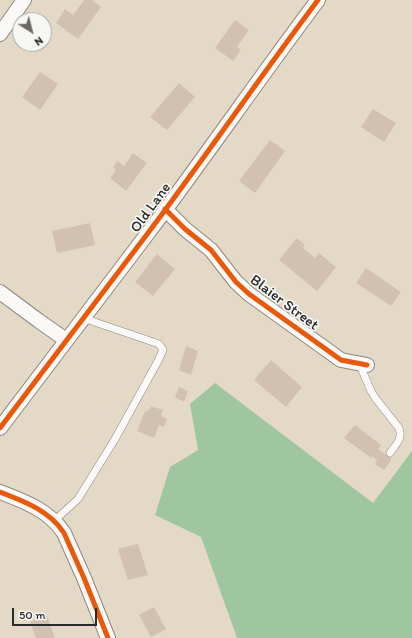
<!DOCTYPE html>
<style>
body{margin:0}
#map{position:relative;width:412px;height:638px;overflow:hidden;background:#e4d9c7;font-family:Itim,sans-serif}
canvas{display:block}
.north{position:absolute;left:12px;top:12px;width:40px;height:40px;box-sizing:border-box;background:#f6f6f2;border:1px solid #a5a5a2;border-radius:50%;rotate:144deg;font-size:11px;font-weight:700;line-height:16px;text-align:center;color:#2b2b2b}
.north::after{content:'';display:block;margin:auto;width:14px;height:18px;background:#6c6862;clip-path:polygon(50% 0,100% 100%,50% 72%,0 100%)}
.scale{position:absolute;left:12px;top:608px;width:85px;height:18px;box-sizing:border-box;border:2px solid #2b2b2b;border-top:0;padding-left:5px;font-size:12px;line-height:14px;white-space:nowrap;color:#2b2b2b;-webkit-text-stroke:3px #f6f6f2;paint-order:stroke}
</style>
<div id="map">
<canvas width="412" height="638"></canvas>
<div class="north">N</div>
<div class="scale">50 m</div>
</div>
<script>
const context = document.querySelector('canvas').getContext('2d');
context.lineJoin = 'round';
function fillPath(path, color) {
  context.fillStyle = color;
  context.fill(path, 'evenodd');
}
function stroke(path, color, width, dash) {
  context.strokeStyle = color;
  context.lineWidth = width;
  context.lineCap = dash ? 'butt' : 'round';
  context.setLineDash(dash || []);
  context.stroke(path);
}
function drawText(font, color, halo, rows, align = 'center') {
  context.font = font + ' Itim,sans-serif';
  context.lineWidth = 3.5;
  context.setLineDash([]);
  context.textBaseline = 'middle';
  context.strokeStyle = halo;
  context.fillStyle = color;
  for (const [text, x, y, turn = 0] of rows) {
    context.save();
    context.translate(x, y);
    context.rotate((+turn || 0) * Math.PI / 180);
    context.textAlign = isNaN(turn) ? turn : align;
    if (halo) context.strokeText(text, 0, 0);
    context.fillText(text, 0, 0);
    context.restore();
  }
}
const forest = new Path2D(`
 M215,383L373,503L412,451V638H237L201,537L155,515L170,467L198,450L190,404Z`);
const building = new Path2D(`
 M84,0H92L101,7L78,39L56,23L65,9L73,15Z
 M235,20L249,30L237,47L241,50L233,61L215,48Z
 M40,72L58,84L40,110L22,97Z
 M179,83L195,97L167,130L150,117Z
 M373,109L396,123L384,142L361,127Z
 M270,140L285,151L255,193L239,181Z
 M133,153L147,163L126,191L110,178L116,170L113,167L118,161L124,166Z
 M90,223L95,245L57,253L52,231Z
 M297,238L305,245L303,248L315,258L319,253L336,267L317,291L279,260Z
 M157,254L175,269L153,296L135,282Z
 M366,268L401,292L391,306L356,283Z
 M186,346L198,351L191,375L179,370Z
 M271,360L302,387L286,407L254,380Z
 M179,387L188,391L184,402L175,397Z
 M151,406L163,410L161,416L167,419L164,427L159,425L154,438L137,431L145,411L147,412L148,409L150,410Z
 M355,425L381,445L378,449L392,459L384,470L375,464L377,460L372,456L371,458L344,438Z
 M138,544L148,575L128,580L118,549Z
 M154,607L166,629L151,637L139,615Z
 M47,616L55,638H36L30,622Z`);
const service = new Path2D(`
 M359,363L371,391L376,399L399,428C403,439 396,444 390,453
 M54,521L78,499L115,439L158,361L163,350L159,344L83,318`);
const minor = new Path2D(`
 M0,34L24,0
 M165,209L185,229L211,250L236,282L249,294L341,360L367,365
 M0,292L39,321L66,340
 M0,428C49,363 99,298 148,233C206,156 260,77 318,0
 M0,492C24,501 50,511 64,533L84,578L108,638`);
const cycleway = new Path2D(`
 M165,209L185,229L211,250L236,282L249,294L341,360L367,365
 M0,428C49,363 99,298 148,233C206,156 260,77 318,0
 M0,492C24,501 50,511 64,533L84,578L108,638`);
const streetNames = [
 ["Old Lane",151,208,-54],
 ["Blaier Street",284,303,37]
];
fillPath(forest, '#a0c6a0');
fillPath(building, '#d2c1b0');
stroke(service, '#8d887f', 8);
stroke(minor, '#8d887f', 16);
stroke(service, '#fbf9f7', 7);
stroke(minor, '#fbf9f7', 14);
stroke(cycleway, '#e8590c', 5);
drawText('15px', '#2b2b2b', '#f6f6f2', streetNames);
</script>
